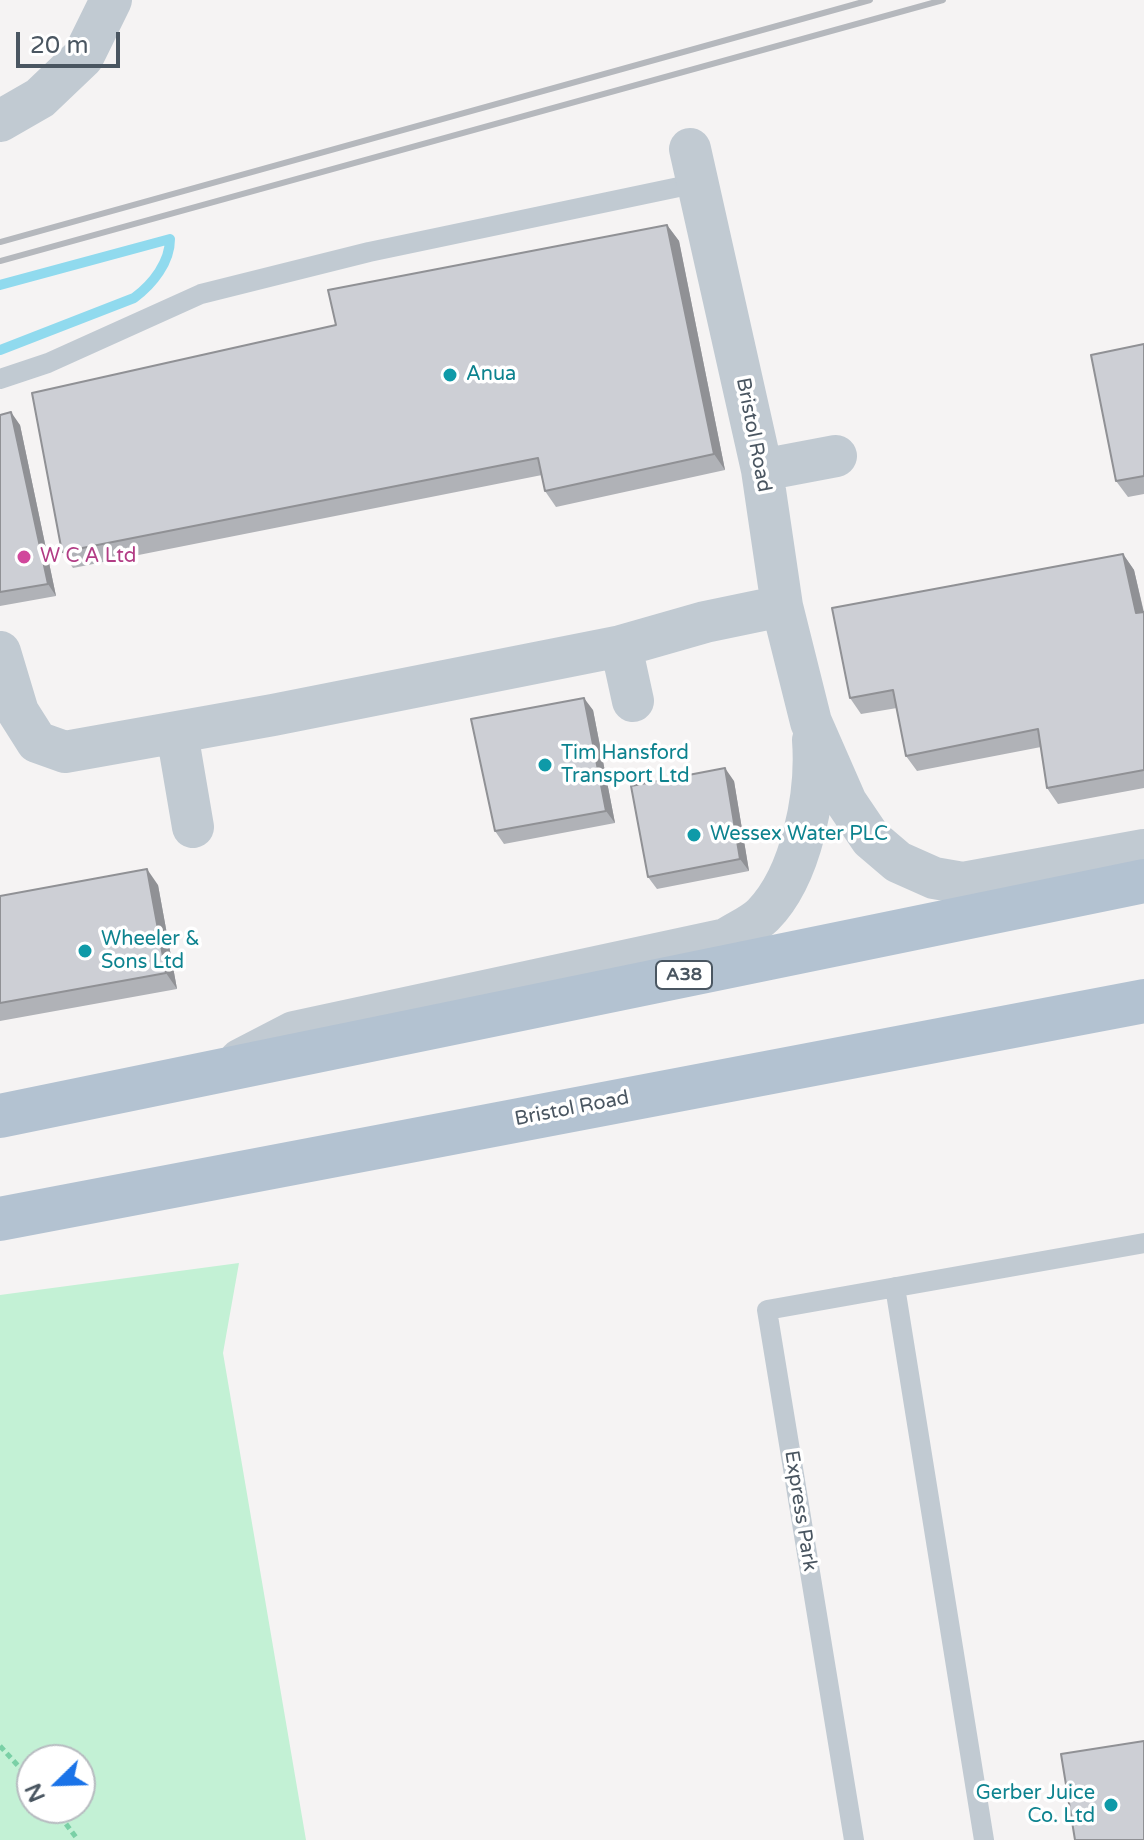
<!DOCTYPE html>
<style>
body{margin:0}
#map{position:relative;width:1144px;height:1840px;overflow:hidden;background:#f5f3f3;font-family:"Varela Round",sans-serif}
canvas{display:block}
.north{position:absolute;left:16px;top:1744px;width:80px;height:80px;box-sizing:border-box;background:#fff;border:2px solid #b7bbc0;border-radius:50%;rotate:247deg;font-size:22px;font-weight:700;line-height:32px;text-align:center;color:#4a5661}
.north::after{content:'';display:block;margin:auto;width:28px;height:36px;background:#1a73e8;clip-path:polygon(50% 0,100% 100%,50% 72%,0 100%)}
.scale{position:absolute;left:16px;top:32px;width:104px;height:36px;box-sizing:border-box;border:4px solid #4a5661;border-top:0;padding-left:10px;font-size:24px;line-height:28px;white-space:nowrap;color:#4a5661;-webkit-text-stroke:6px #fff;paint-order:stroke}
</style>
<div id="map">
<canvas width="1144" height="1840"></canvas>
<div class="north">N</div>
<div class="scale">20 m</div>
</div>
<script>
const context = document.querySelector('canvas').getContext('2d');
context.lineJoin = 'round';
function fillPath(path, color) {
  context.fillStyle = color;
  context.fill(path, 'evenodd');
}
function stroke(path, color, width, dash) {
  context.strokeStyle = color;
  context.lineWidth = width;
  context.lineCap = dash ? 'butt' : 'round';
  context.setLineDash(dash || []);
  context.stroke(path);
}
function drawText(font, color, halo, rows, align = 'center') {
  context.font = font + ' "Varela Round",sans-serif';
  context.lineWidth = 7;
  context.setLineDash([]);
  context.textBaseline = 'middle';
  context.strokeStyle = halo;
  context.fillStyle = color;
  for (const [text, x, y, turn = 0] of rows) {
    context.save();
    context.translate(x, y);
    context.rotate((+turn || 0) * Math.PI / 180);
    context.textAlign = isNaN(turn) ? turn : align;
    if (halo) context.strokeText(text, 0, 0);
    context.fillText(text, 0, 0);
    context.restore();
  }
}
const green = new Path2D(`
 M239,1263L223,1353L306,1840H0V1295ZM32,1760H80V1808H32Z`);
const stream = new Path2D(`
 M0,285L170,239C170,262 153,284 134,298L0,350`);
const path = new Path2D(`
 M0,1746L32,1781
 M54,1808L78,1840`);
const service = new Path2D(`
 M0,379L48,363L201,294L369,252L698,183
 M895,1287L984,1840
 M854,1840L767,1310L1144,1243`);
const minor = new Path2D(`
 M0,121L40,98L83,57L111,0
 M690,149L762,470L782,606L811,722L846,802L871,839L898,862L934,878L963,883L1144,850
 M762,470L836,456
 M621,646L705,622L782,606
 M0,652L18,712L37,742L65,752L273,715L621,646L633,701
 M177,733L193,827
 M240,1060L294,1032L726,939C738,931 753,925 763,915C802,875 817,794 813,740`);
const primary = new Path2D(`
 M0,1116L1144,881
 M0,1219L1144,1001`);
const rail = new Path2D(`
 M0,242L870,0
 M0,261L943,0`);
const wall = new Path2D(`
 M667,225L679,241L725,470L556,507L545,491L542,475L73,568L62,552L336,325Z
 M1144,344V494L1128,497L1116,481Z
 M0,415L20,425L56,596L0,606Z
 M1123,554L1134,570L1144,612V788L1058,804L1047,788L1041,747L917,771L906,756L897,708L861,714L850,698Z
 M593,710L615,823L504,844L495,831Z
 M734,781L749,871L657,889L648,877Z
 M158,885L177,989L0,1021V896Z`);
const shadedWall = new Path2D(`
 M667,225L679,241L725,470L714,454Z
 M11,412L20,425L56,596L48,584Z
 M1123,554L1134,570L1144,614L1136,613Z
 M584,698L593,710L615,823L606,811Z
 M725,768L734,781L749,871L740,859Z
 M147,869L158,885L177,989L166,973Z`);
const building = new Path2D(`
 M667,225L714,454L545,491L538,458L62,552L32,393L336,325L328,290Z
 M1144,344V476L1116,481L1091,355Z
 M11,412L48,584L0,592V415Z
 M1123,554L1136,613L1144,612V770L1047,788L1038,729L906,756L893,690L850,698L832,608Z
 M584,698L606,811L495,831L471,719Z
 M725,768L740,859L648,877L631,786Z
 M147,869L166,973L0,1003V896Z
 M1144,1741V1840H1075L1061,1754Z`);
const markers = [
 [450,375,8,"#0f9aa8"],
 [24,557,8,"#d1479c"],
 [545,765,8,"#0f9aa8"],
 [694,835,8,"#0f9aa8"],
 [85,951,8,"#0f9aa8"],
 [1111,1805,8,"#0f9aa8"]
];
const shields = [
 [684,975,56]
];
const shieldNames = [
 ["A38",684,975]
];
const cultureNames = [
 ["Anua",466,375],
 ["Tim Hansford",561,754],
 ["Transport Ltd",561,777],
 ["Wessex Water PLC",710,835],
 ["Wheeler &",101,940],
 ["Sons Ltd",101,963],
 ["Gerber Juice",1095,1794,"right"],
 ["Co. Ltd",1095,1817,"right"]
];
const streetNames = [
 ["Bristol Road",753,435,79],
 ["Bristol Road",572,1109,-11],
 ["Express Park",800,1511,81]
];
const hotelNames = [
 ["W C A Ltd",40,557]
];
fillPath(green, '#c3f1d5');
stroke(stream, '#90daee', 10);
stroke(path, '#7ad0a6', 5, [6, 4]);
stroke(service, '#c1cad2', 20);
stroke(minor, '#c1cad2', 42);
stroke(primary, '#b3c2d1', 44);
stroke(rail, '#b5b8bd', 6);
fillPath(wall, '#b0b2b7');
fillPath(shadedWall, '#909195');
fillPath(building, '#cdcfd5');
stroke(building, '#909195', 2);
for (const [x, y, r, color] of markers) {
  const dot = new Path2D();
  dot.arc(x, y, r, 0, 2 * Math.PI);
  context.fillStyle = color;
  context.fill(dot);
  stroke(dot, '#fff', 3);
}
for (const [x, y, w] of shields) {
  const box = new Path2D();
  box.roundRect(x - w / 2, y - 14, w, 28, 6);
  context.fillStyle = '#fff';
  context.fill(box);
  stroke(box, '#4a5661', 2);
}
drawText('bold 18px', '#4a5661', null, shieldNames);
drawText('20px', '#0d838f', '#fff', cultureNames, 'left');
drawText('20px', '#4a5661', '#fff', streetNames);
drawText('20px', '#b23c85', '#fff', hotelNames, 'left');
</script>
